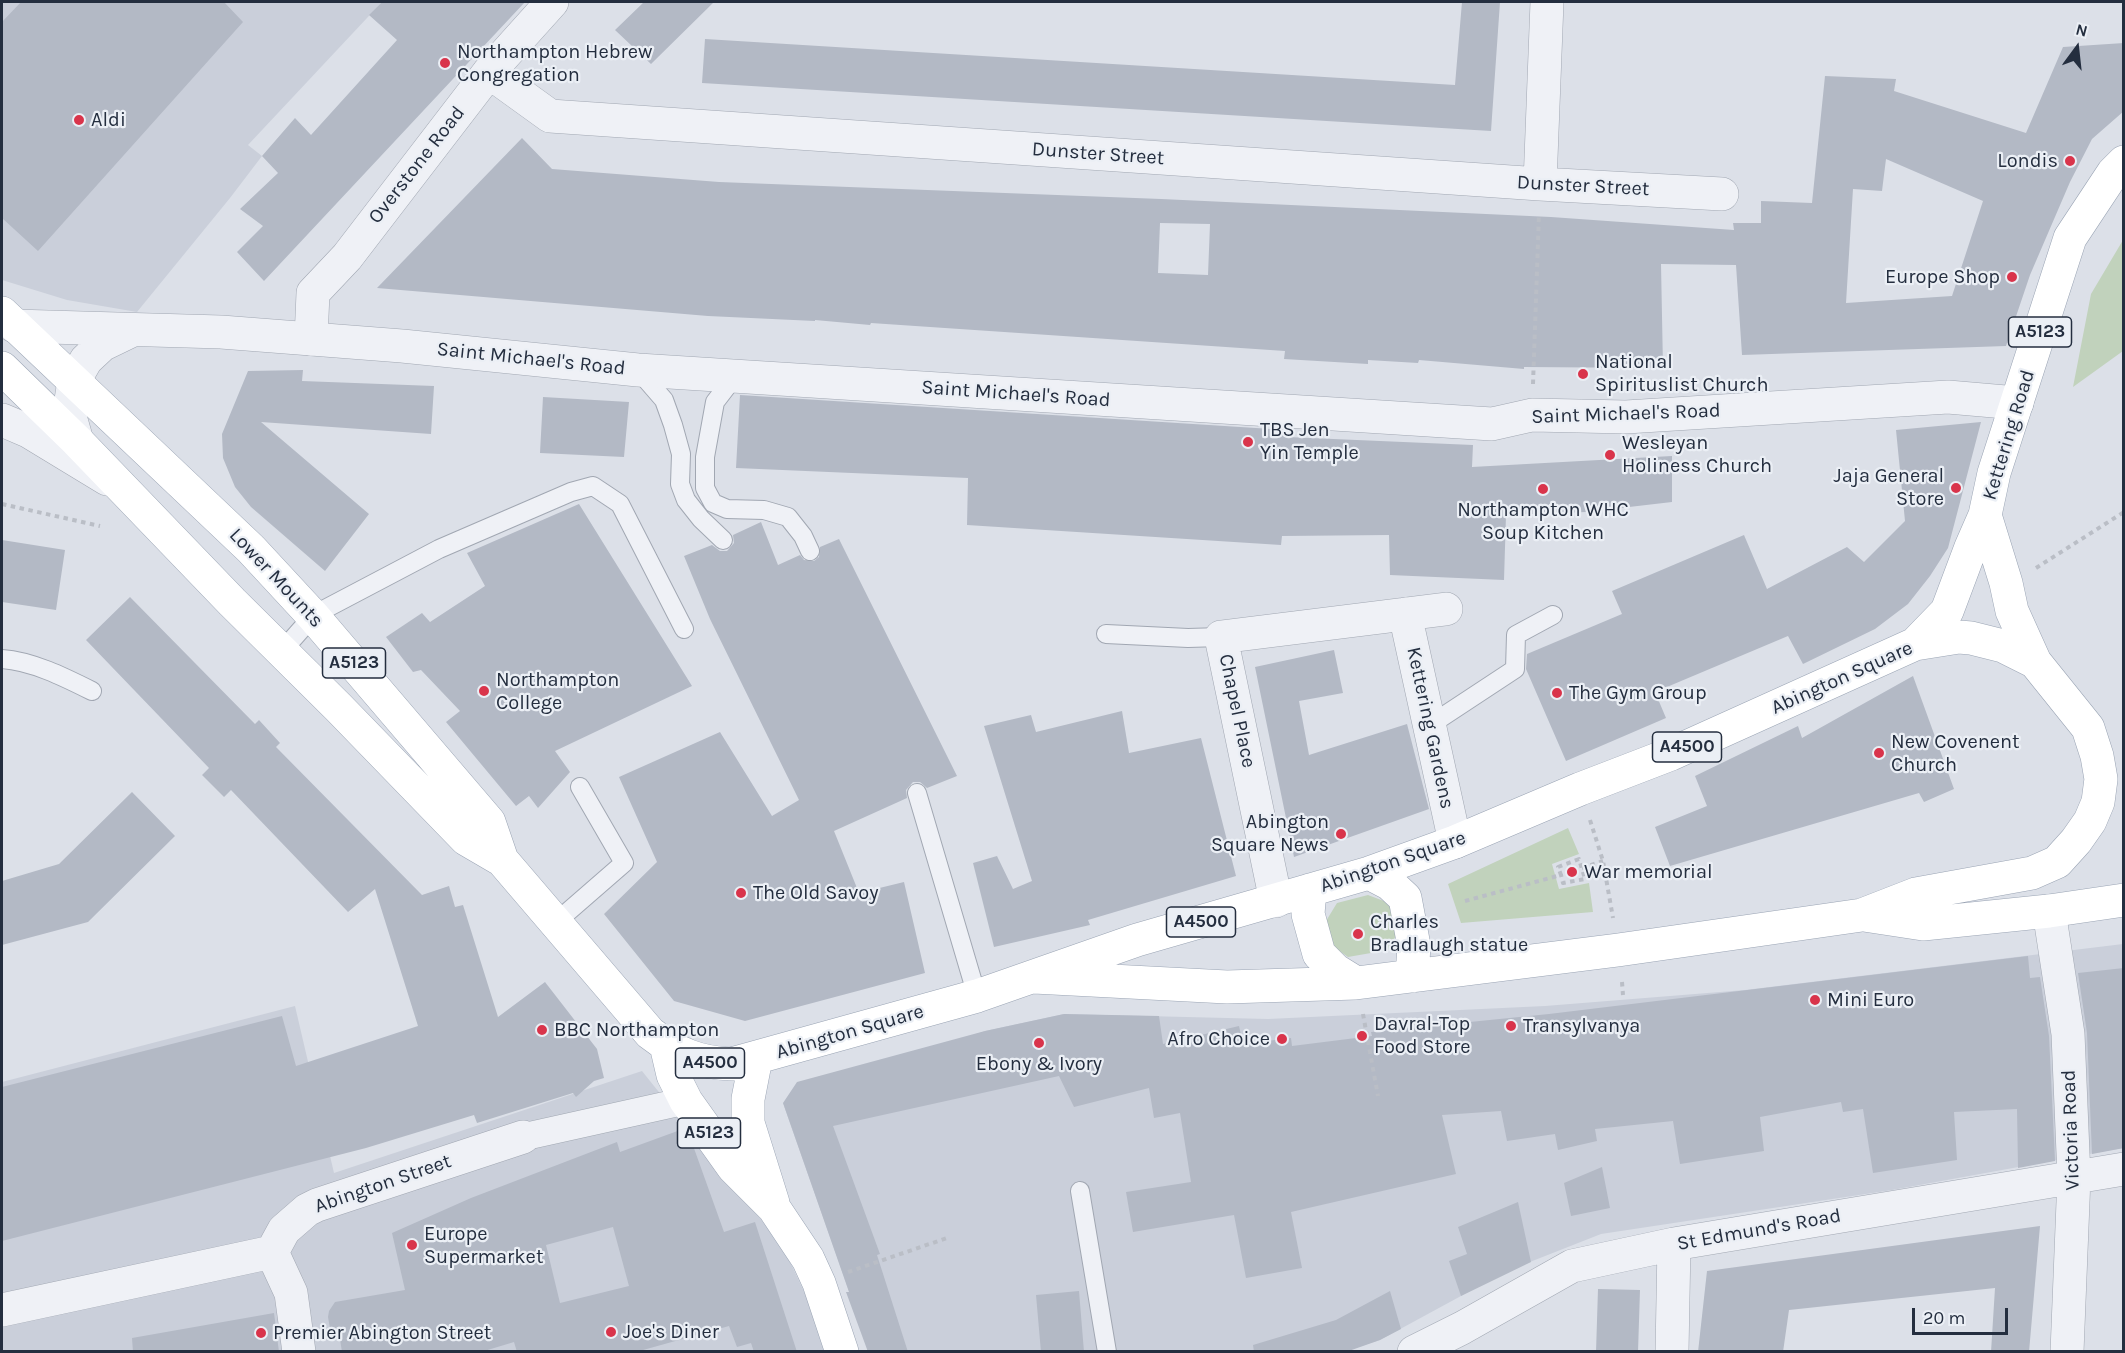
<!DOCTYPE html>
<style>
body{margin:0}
#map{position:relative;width:2125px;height:1353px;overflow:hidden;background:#dce0e8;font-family:Karla,sans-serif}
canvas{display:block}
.frame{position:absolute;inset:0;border:3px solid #242e3f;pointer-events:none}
.north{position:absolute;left:2047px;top:18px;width:60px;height:60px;-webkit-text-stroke:4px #ebeff5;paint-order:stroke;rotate:15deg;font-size:16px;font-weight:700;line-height:24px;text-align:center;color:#242e3f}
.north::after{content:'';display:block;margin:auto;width:21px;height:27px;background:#242e3f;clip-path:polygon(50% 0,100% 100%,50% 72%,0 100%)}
.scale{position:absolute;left:1912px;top:1308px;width:96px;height:27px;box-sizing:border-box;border:3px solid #242e3f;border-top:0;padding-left:8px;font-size:18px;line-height:21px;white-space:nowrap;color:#242e3f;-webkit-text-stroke:4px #ebeff5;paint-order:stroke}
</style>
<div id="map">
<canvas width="2125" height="1353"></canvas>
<div class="frame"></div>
<div class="north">N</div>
<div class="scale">20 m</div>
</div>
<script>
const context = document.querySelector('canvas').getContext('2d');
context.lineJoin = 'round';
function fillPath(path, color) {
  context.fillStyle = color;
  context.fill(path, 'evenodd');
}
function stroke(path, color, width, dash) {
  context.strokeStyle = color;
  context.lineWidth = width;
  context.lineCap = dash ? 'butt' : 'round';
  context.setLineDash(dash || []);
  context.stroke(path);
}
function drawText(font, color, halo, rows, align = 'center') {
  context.font = font + ' Karla,sans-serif';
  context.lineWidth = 4.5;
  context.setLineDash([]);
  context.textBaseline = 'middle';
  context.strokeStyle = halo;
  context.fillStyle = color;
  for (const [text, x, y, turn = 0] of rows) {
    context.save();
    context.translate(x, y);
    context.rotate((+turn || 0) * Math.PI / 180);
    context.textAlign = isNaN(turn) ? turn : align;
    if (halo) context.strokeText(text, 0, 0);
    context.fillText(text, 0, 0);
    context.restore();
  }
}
const built = new Path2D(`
 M2,2H382L248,145L262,156L230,198L137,312L67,300L2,280Z
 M2123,944V1148L1892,1190L1601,1234L1507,1271L1380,1340L1346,1351H870L783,1103L985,1031L1064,1014L1268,1019L1545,1006L1745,990Z
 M295,1006L334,1173L642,1071L783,1247L832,1351L2,1352V1082Z`);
const green = new Path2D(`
 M2123,240V351L2073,387L2091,294Z
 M1568,828L1579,854L1552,864L1559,889L1589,883L1593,912L1461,923L1448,884Z
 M1368,895L1389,903L1397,934L1388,950L1348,957L1331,945L1326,921L1337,903Z`);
const building = new Path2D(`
 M21,2H224L243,22L38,251L2,218V22Z
 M382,2H525L264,281L237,252L263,226L240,209L278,173L262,156L295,118L311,135L397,40L369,15Z
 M644,2H714L651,64L615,30Z
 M1462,2H1500L1491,131L702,83L705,39L1455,85Z
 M2124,43V111L2092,139L2070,182L2030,275L2006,346L1742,355L1736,265L1661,264L1663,368L1524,367V369L1419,360L1418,363L1368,360V364L1284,359L1285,351L871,323L870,325L815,320V321L708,316L377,288L522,138L552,169L719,182L1161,199L1551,217L1734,230L1733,223H1761V201L1812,203L1825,76L1896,79L1894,91L2026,133L2063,47ZM1886,159L1983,201L1952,296L1846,303L1853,189L1882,191ZM1160,223L1210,224L1208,275L1158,273Z
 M303,370L302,381L434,386L431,434L261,422L369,514L325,571L251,507L235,487L223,458L222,434L248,371Z
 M740,395L1287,430V437L1473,445L1472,467L1672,456V502L1586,512L1506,515L1504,580L1390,575L1389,535L1282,536L1281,545L967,525L968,478L736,468Z
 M543,397L629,402L624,457L540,453Z
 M1981,422L1948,548L1930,576L1908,604L1875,629L1803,664L1788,636L1655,692L1666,718L1566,761L1526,669L1527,654L1622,614L1612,591L1744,535L1767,589L1847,547L1864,562L1905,521L1896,430Z
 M579,504L692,686L555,751L570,772L538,808L529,796L516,806L446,722L460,711L421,670L413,672L386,637L422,613L430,622L485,586L467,553Z
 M761,522L778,565L800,555L804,560L814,561L819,557L820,547L839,539L957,776L927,788L920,782H913L906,790L907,798L834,831L859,893L904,882L925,973L745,1021L674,1001L604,914L657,862L619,777L720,732L772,816L799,800L710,619L684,556L712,545L720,551H727L734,543L733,535Z
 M2,540L65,550L56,610L2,602Z
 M130,597L255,724L259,720L280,743L276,747L422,895L449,886L455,907L463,905L498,1017L545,982L597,1049L604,1078L594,1081L576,1097L573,1093L477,1123L474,1115L366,1148L2,1241V1087L282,1016L296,1066L418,1026L375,889L348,912L231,790L224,797L202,775L209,768L86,640Z
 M1334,650L1343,693L1299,701L1309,755L1407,724L1429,809L1294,857L1255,667Z
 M1913,676L1954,789L1924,802L1919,793L1670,866L1655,827L1707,806L1695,776L1798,726L1802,738Z
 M1122,711L1129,753L1201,738L1236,876L1088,920L1090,925L994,947L973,863L997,856L1013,889L1032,881L984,726L1031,715L1036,732Z
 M132,792L175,836L88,922L2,945V881L59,864Z
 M2028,956L2030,978L2040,977L2049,1036L2055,1161L2018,1168L2017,1109L1954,1112L1957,1160L1873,1173L1863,1109L1843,1112L1841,1102L1760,1117L1764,1151L1680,1164L1673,1121L1595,1129L1597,1141L1558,1150L1555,1134L1507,1141L1501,1111L1442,1115L1456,1174L1291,1212L1302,1268L1246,1278L1234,1215L1133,1232L1126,1192L1191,1182L1180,1113L1154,1118L1149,1088L1074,1107L1059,1076L833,1126L880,1254L877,1255L908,1352H868L846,1292H849L783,1103L797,1082L985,1031L1064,1014L1159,1016L1163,1044L1239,1026L1243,1044L1291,1038L1292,1046L1372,1036L1371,1032L1549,1014Z
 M2124,968V1148L2092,1154L2087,1033L2078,973Z
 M683,1129L691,1140L724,1232L755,1222L797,1352H754L751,1343L737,1347L729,1326L636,1352H517L514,1342L481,1352H342L340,1339L332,1340L328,1317L329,1311L335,1302L405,1290L392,1233L471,1198L617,1142L620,1152ZM613,1227L629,1286L560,1303L546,1245Z
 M1602,1167L1610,1208L1571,1216L1564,1183Z
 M1518,1202L1531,1262L1461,1296L1449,1261L1467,1254L1458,1227Z
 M2040,1226L2029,1352H1991L1995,1288L1789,1310L1783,1352H1698L1707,1271Z
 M1598,1289L1640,1290L1638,1352H1596Z
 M1079,1291L1084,1352H1041L1036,1295Z
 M1390,1291L1401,1329L1380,1340L1346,1352H1254L1253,1345L1336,1320Z
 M274,1313L279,1352H133L132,1338Z`);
const path = new Path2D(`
 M1533,384L1539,214
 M2,504L100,526
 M2036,568L2124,512
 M1590,820L1603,861L1613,918
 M1582,868L1603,861
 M1465,901L1561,875L1558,867L1579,859L1585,879L1563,883L1561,875
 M1622,982L1623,995
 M1363,1014L1378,1096
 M848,1272L947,1238`);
const service = new Path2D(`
 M638,370L664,400L673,425L681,454L680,484L686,500L701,519L723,540
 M735,376L715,402L705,457V488L713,503L727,509L764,510L788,517L803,536L810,551
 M1106,634L1188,638L1221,637
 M282,651L313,616L325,609L439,549L571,492L593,486L620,504L684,629
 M2,659C32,661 64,677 92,691
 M1430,725L1515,669L1516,635L1553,615
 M917,793L977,996
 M555,923L624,863L580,787
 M1080,1191L1107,1352`);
const pedestrian = new Path2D(`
 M523,1137L676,1103`);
const minor = new Path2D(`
 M489,72L550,116L1540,184L1722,194
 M1540,184L1547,2
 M311,339L313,293L347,257L489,72L552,2
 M2,420L28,431L107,479
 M1405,614L1455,842
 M1276,901L1221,637L1446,609
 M2049,911L2068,1034L2074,1177L2067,1352
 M272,1252L291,1293L299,1352
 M2,1310L272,1252L284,1230L307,1210L317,1205L523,1137
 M1414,1352L1462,1328L1572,1266L1674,1244L2124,1169
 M1672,1352L1674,1244`);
const tertiary = new Path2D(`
 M14,326L221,332L402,346L638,370L1492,424L1532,415L1626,417L1948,397L2017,403
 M77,441L69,413L74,381L86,360L102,345L133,330`);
const primary = new Path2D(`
 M2,313L251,549L313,616L489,822L502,860
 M2,368L77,441L232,602L339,708L466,839L502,860L650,1033C677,1054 699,1063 732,1064L977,996L1137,940L1369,873L1455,842L1580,789L1671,754L1915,644L1959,637L1971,638L2003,646L2035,662L2088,728L2097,756L2101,779L2098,802L2090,821L2076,841L2057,862L2032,873L1916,894L1862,915L1618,950L1356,983L1227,987L1034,977
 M1985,515L2006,583L2012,611L2035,662
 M1915,644L1947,611L1971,547L1985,515L1994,473L2070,238L2113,173L2124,162
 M1369,873L1390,884L1405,898L1414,946L1412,976
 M1310,890L1308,914L1319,954L1335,970L1356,983
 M1864,915L1923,924L2049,911L2124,900
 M666,1045L673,1075L686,1101L733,1167L774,1208L808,1259L819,1283L842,1352
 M756,1058L748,1099V1123L773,1203`);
const markers = [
 [445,63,6,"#d9344b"],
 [79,120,6,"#d9344b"],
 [2070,161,6,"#d9344b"],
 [2012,277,6,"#d9344b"],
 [1583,374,6,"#d9344b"],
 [1248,442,6,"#d9344b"],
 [1610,455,6,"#d9344b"],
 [1956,488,6,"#d9344b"],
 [1543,489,6,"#d9344b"],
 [484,691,6,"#d9344b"],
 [1557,693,6,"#d9344b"],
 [1879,753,6,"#d9344b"],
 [1341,834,6,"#d9344b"],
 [1572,872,6,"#d9344b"],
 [741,893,6,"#d9344b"],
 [1358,934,6,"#d9344b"],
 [1815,1000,6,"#d9344b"],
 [1511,1026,6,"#d9344b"],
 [542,1030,6,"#d9344b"],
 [1362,1036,6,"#d9344b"],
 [1282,1039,6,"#d9344b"],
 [1039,1043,6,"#d9344b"],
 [412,1245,6,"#d9344b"],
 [611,1332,6,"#d9344b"],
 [261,1333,6,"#d9344b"]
];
const shields = [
 [2040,332,63],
 [354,663,63],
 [1687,747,69],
 [1201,922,69],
 [710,1063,69],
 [709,1133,63]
];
const shieldNames = [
 ["A5123",2040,332],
 ["A5123",354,663],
 ["A4500",1687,747],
 ["A4500",1201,922],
 ["A4500",710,1063],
 ["A5123",709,1133]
];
const poiNames = [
 ["Northampton Hebrew",457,52],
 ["Congregation",457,75],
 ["Aldi",91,120],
 ["Londis",2058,161,"right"],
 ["Europe Shop",2000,277,"right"],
 ["National",1595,362],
 ["Spirituslist Church",1595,385],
 ["TBS Jen",1260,430],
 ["Yin Temple",1260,453],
 ["Wesleyan",1622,443],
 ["Holiness Church",1622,466],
 ["Jaja General",1944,476,"right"],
 ["Store",1944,499,"right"],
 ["Northampton WHC",1543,510,"center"],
 ["Soup Kitchen",1543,533,"center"],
 ["Northampton",496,680],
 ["College",496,703],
 ["The Gym Group",1569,693],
 ["New Covenent",1891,742],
 ["Church",1891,765],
 ["Abington",1329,822,"right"],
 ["Square News",1329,845,"right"],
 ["War memorial",1584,872],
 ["The Old Savoy",753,893],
 ["Charles",1370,922],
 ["Bradlaugh statue",1370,945],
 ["Mini Euro",1827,1000],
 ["Davral-Top",1374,1024],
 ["Food Store",1374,1047],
 ["Transylvanya",1523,1026],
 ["BBC Northampton",554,1030],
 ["Afro Choice",1270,1039,"right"],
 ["Ebony & Ivory",1039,1064,"center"],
 ["Europe",424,1234],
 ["Supermarket",424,1257],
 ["Joe's Diner",623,1332],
 ["Premier Abington Street",273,1333]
];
const streetNames = [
 ["Dunster Street",1098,154,4],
 ["Overstone Road",417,165,-52],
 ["Dunster Street",1583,186,3],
 ["Saint Michael's Road",531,359,6],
 ["Saint Michael's Road",1016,394,4],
 ["Saint Michael's Road",1626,414,-2],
 ["Kettering Road",2009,435,-73],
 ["Lower Mounts",276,578,47],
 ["Abington Square",1842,678,-24],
 ["Chapel Place",1237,711,78],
 ["Kettering Gardens",1430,728,78],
 ["Abington Square",1393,862,-19],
 ["Abington Square",850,1032,-16],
 ["Victoria Road",2071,1130,-92],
 ["Abington Street",383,1184,-19],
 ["St Edmund's Road",1759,1230,-10]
];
fillPath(built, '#cacfda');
fillPath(green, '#c1d2bc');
fillPath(building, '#b3b9c5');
stroke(service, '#a1a7b2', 20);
stroke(pedestrian, '#a1a7b2', 28);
stroke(minor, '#a1a7b2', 34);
stroke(tertiary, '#a1a7b2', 34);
stroke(primary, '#9aa4b4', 34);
stroke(path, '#babec6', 4, [4.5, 4.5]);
stroke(service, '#eff1f6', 18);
stroke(pedestrian, '#eff1f6', 27);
stroke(minor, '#eff1f6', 33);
stroke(tertiary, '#eff1f6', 33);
stroke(primary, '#fff', 33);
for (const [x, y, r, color] of markers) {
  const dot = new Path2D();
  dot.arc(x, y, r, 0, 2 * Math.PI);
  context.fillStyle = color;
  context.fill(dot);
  stroke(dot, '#ebeff5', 2);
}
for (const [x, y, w] of shields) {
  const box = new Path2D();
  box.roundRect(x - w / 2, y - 15, w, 30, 4.5);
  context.fillStyle = '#ebeff5';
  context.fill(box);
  stroke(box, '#242e3f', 1.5);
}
drawText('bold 18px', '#242e3f', null, shieldNames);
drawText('20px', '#242e3f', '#ebeff5', poiNames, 'left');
drawText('20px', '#242e3f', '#ebeff5', streetNames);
</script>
